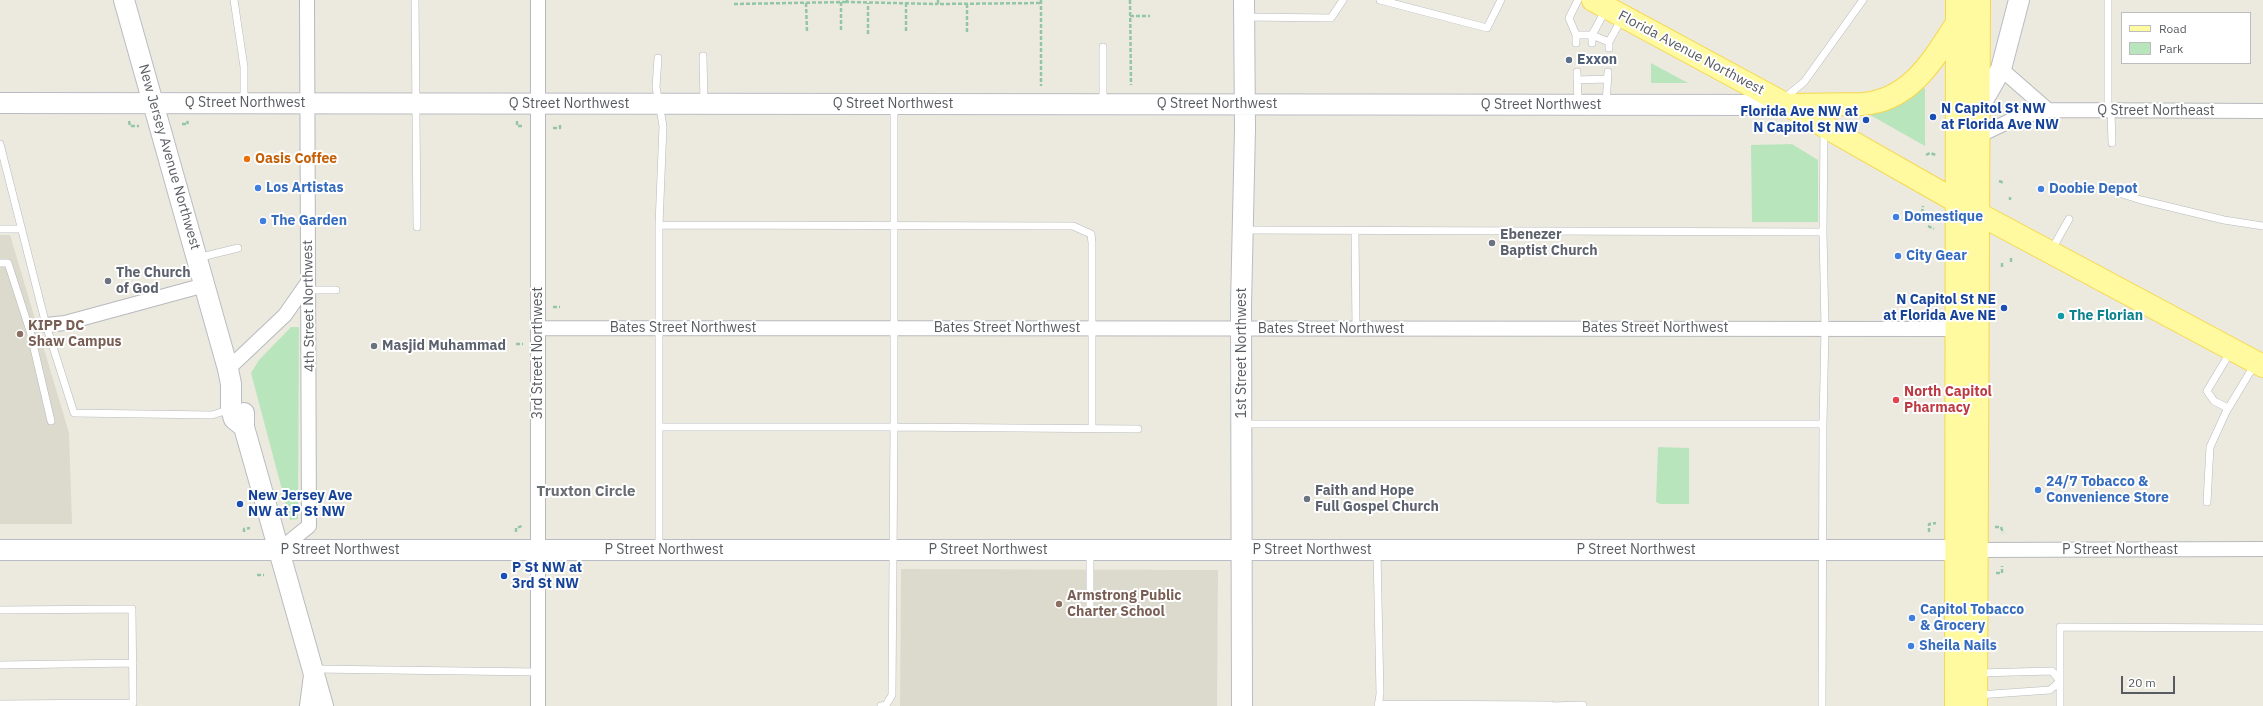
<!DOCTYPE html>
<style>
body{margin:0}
#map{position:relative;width:2263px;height:706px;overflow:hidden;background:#eceade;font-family:"IBM Plex Sans",sans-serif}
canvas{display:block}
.legend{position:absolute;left:2121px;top:12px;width:130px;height:52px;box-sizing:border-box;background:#fff;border:1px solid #bcbdbf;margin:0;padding:5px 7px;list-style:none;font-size:12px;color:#585b60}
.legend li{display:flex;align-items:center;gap:8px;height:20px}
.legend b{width:20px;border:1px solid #bcbdbf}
.scale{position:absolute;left:2121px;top:676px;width:54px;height:18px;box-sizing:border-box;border:2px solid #585b60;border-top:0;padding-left:5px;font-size:12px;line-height:14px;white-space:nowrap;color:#585b60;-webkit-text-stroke:3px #fff;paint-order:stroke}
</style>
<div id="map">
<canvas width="2263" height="706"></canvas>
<ul class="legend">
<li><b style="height:5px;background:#fff9a0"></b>Road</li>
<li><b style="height:11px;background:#b9e5bd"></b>Park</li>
</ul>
<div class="scale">20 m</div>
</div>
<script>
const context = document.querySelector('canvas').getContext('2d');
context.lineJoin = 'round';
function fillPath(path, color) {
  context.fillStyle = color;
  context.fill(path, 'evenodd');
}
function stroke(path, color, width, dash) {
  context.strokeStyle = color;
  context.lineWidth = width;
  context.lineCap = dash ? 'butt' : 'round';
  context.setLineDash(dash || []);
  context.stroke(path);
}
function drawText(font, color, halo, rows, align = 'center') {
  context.font = font + ' "IBM Plex Sans",sans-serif';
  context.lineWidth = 4;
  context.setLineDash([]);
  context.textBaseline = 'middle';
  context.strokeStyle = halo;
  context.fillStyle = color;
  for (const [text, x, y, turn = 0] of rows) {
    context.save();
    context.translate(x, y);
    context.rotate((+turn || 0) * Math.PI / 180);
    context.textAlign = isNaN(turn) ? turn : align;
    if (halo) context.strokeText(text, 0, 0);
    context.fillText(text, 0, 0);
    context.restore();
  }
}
const education = new Path2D(`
 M0,235H10L69,433L72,524H0Z
 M901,569L1218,570L1217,706H900Z`);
const green = new Path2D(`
 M1651,63L1688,83H1651Z
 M1922,86L1925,89V146L1870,115Z
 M1792,144L1818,160V222H1752L1751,145Z
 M291,327H299L298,519L290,520L251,373L259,360Z
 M1658,447L1689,448V504H1660L1656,502Z`);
const path = new Path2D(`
 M847,0V2L938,4
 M938,0V4L1041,3
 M1041,0V86
 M1130,0L1131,85
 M841,2V32
 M806,3L807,32
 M906,3V32
 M734,4L847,2
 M967,4V32
 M1130,16H1150
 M868,34V3
 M129,121L130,126H139
 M517,121V126H522
 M182,124H188L187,121
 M553,128H560V123
 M1926,155L1930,153L1936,155
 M1999,181L2004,183
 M2010,197V200
 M1922,213L1923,206
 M1928,226L1934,229
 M2011,258V262
 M2002,263V267
 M553,307H560
 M516,344H523
 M1995,527H2001L2003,533
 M244,532V529L250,528
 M516,532V528L522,526
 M1929,532V524L1936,523
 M1996,573H2002V566
 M257,575H264`);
const lane = new Path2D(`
 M234,0L244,67V101
 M415,0L417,227
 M1380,0L1487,28L1501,0
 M1246,17L1331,18L1343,0
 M1576,35H1592L1609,42
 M1576,43V35L1569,18L1578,0
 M1592,43V35L1606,9
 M1103,47V104
 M1609,48V42L1622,18
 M703,56L704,104
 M658,58L656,87L663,126L659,225V427
 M1577,72L1578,104
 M1577,80L1607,79
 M1782,100L1804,82L1863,0
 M1606,104L1608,72
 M2108,112V0
 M2111,112L2112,143
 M0,144L46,325L74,413L212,415L231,409
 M2119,193L2141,200L2224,220L2263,226
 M659,225L1073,226L1091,234L1092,243V428
 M0,229H20
 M1243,230L1823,232L1825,328L1823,424
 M1355,231L1356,329
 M1823,232L1824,131
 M2051,251L2069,219
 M197,258L238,248
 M0,263H8L30,331L51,421
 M308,290H336
 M2228,408L2214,401L2207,391L2231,351
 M1242,424H1823L1822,706
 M2207,502L2210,447L2226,412L2255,364
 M659,549V427H894V106
 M1090,551V610H1121
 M1377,551L1380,694L1378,706
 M0,610L132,609L133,703L0,704
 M0,665L133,663
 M314,669L538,672
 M1978,695L2050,690L2060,681L2052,671L1979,673
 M1378,704L1551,705
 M881,706L886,705L892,695L894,427L1138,429
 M1551,706L1583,705
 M2060,706V627L2263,628`);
const street = new Path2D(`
 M2001,69L2048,110
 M1978,136L2016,118L2048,110L2263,111
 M46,325L65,323L205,285
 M538,328L1956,329
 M228,369L285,315L308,282
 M279,550L309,526L307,0
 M1977,550L2263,549
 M307,706L311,675
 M538,706V0`);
const secondary = new Path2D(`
 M124,0L228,369L231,384V409L234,419L244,427
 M0,103L1787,105
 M1978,109L2001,69L2019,0
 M244,413V427L323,706
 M0,550H1973
 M1242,706L1241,305L1245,129L1244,0`);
const primary = new Path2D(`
 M1593,0L1787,105L1977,213L2263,366
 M1789,105L1863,104C1911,100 1933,60 1957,23
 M1956,706L1957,0
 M1976,706L1979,0`);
const markers = [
 [1569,60,4,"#5c6f8a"],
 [1933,117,4,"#1a4fb4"],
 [1866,120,4,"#1a4fb4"],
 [247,159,4,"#e8710a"],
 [258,188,4,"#3f7fe0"],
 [2041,189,4,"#3f7fe0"],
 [1896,217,4,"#3f7fe0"],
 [263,221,4,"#3f7fe0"],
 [1492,243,4,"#6b7280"],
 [1898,256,4,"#3f7fe0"],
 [108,281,4,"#6b7280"],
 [2004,308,4,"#1a4fb4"],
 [2061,316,4,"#0f9aa8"],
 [20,334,4,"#8d6e63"],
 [374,346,4,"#6b7280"],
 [1896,400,4,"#e0444e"],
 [2038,490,4,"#3f7fe0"],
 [1307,499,4,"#6b7280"],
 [240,504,4,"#1a4fb4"],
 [504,576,4,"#1a4fb4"],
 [1059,604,4,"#8d6e63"],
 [1912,618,4,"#3f7fe0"],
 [1911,646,4,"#3f7fe0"]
];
const streetNames = [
 ["Florida Avenue Northwest",1691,53,28],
 ["Q Street Northwest",245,103],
 ["Q Street Northwest",569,104],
 ["Q Street Northwest",893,104],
 ["Q Street Northwest",1217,104],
 ["Q Street Northwest",1541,105],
 ["Q Street Northeast",2156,111],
 ["New Jersey Avenue Northwest",169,157,74],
 ["4th Street Northwest",309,306,-91],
 ["Bates Street Northwest",683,328],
 ["Bates Street Northwest",1007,328],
 ["Bates Street Northwest",1655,328],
 ["Bates Street Northwest",1331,329],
 ["3rd Street Northwest",538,353,-90],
 ["1st Street Northwest",1242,353,-90],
 ["P Street Northwest",340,550],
 ["P Street Northwest",664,550],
 ["P Street Northwest",988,550],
 ["P Street Northwest",1312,550],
 ["P Street Northwest",1636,550],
 ["P Street Northeast",2120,550]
];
const serviceNames = [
 ["Exxon",1577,60]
];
const transitNames = [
 ["N Capitol St NW",1941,109],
 ["at Florida Ave NW",1941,125],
 ["Florida Ave NW at",1858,112,"right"],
 ["N Capitol St NW",1858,128,"right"],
 ["N Capitol St NE",1996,300,"right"],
 ["at Florida Ave NE",1996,316,"right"],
 ["New Jersey Ave",248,496],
 ["NW at P St NW",248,512],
 ["P St NW at",512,568],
 ["3rd St NW",512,584]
];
const foodNames = [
 ["Oasis Coffee",255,159]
];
const shopNames = [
 ["Los Artistas",266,188],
 ["Doobie Depot",2049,189],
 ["Domestique",1904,217],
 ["The Garden",271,221],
 ["City Gear",1906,256],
 ["24/7 Tobacco &",2046,482],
 ["Convenience Store",2046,498],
 ["Capitol Tobacco",1920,610],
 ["& Grocery",1920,626],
 ["Sheila Nails",1919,646]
];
const worshipNames = [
 ["Ebenezer",1500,235],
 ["Baptist Church",1500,251],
 ["The Church",116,273],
 ["of God",116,289],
 ["Masjid Muhammad",382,346],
 ["Faith and Hope",1315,491],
 ["Full Gospel Church",1315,507]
];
const cultureNames = [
 ["The Florian",2069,316]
];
const educationNames = [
 ["KIPP DC",28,326],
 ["Shaw Campus",28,342],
 ["Armstrong Public",1067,596],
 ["Charter School",1067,612]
];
const healthNames = [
 ["North Capitol",1904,392],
 ["Pharmacy",1904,408]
];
const neighbourhoodNames = [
 ["Truxton Circle",586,492]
];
fillPath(education, '#dcd9cd');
fillPath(green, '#b9e5bd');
stroke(lane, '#b7b9be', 8);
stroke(street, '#b7b9be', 16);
stroke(secondary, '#b9bcc4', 22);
stroke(primary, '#f7d74c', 24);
stroke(path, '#92c6a6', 2.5, [4, 2]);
stroke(lane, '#fff', 7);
stroke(street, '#fff', 14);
stroke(secondary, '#fff', 20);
stroke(primary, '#fff9a0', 22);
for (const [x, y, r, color] of markers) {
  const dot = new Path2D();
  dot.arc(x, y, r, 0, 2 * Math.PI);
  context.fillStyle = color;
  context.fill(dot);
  stroke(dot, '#fff', 1.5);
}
drawText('14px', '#585b60', '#fff', streetNames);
drawText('bold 14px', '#4e5e75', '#fff', serviceNames, 'left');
drawText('bold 14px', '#164399', '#fff', transitNames, 'left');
drawText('bold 14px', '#c56008', '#fff', foodNames, 'left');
drawText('bold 14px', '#366cbe', '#fff', shopNames, 'left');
drawText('bold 14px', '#5b616d', '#fff', worshipNames, 'left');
drawText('bold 14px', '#0d838f', '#fff', cultureNames, 'left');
drawText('bold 14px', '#785e54', '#fff', educationNames, 'left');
drawText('bold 14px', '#be3a42', '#fff', healthNames, 'left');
drawText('bold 15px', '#686d72', '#fff', neighbourhoodNames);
</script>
